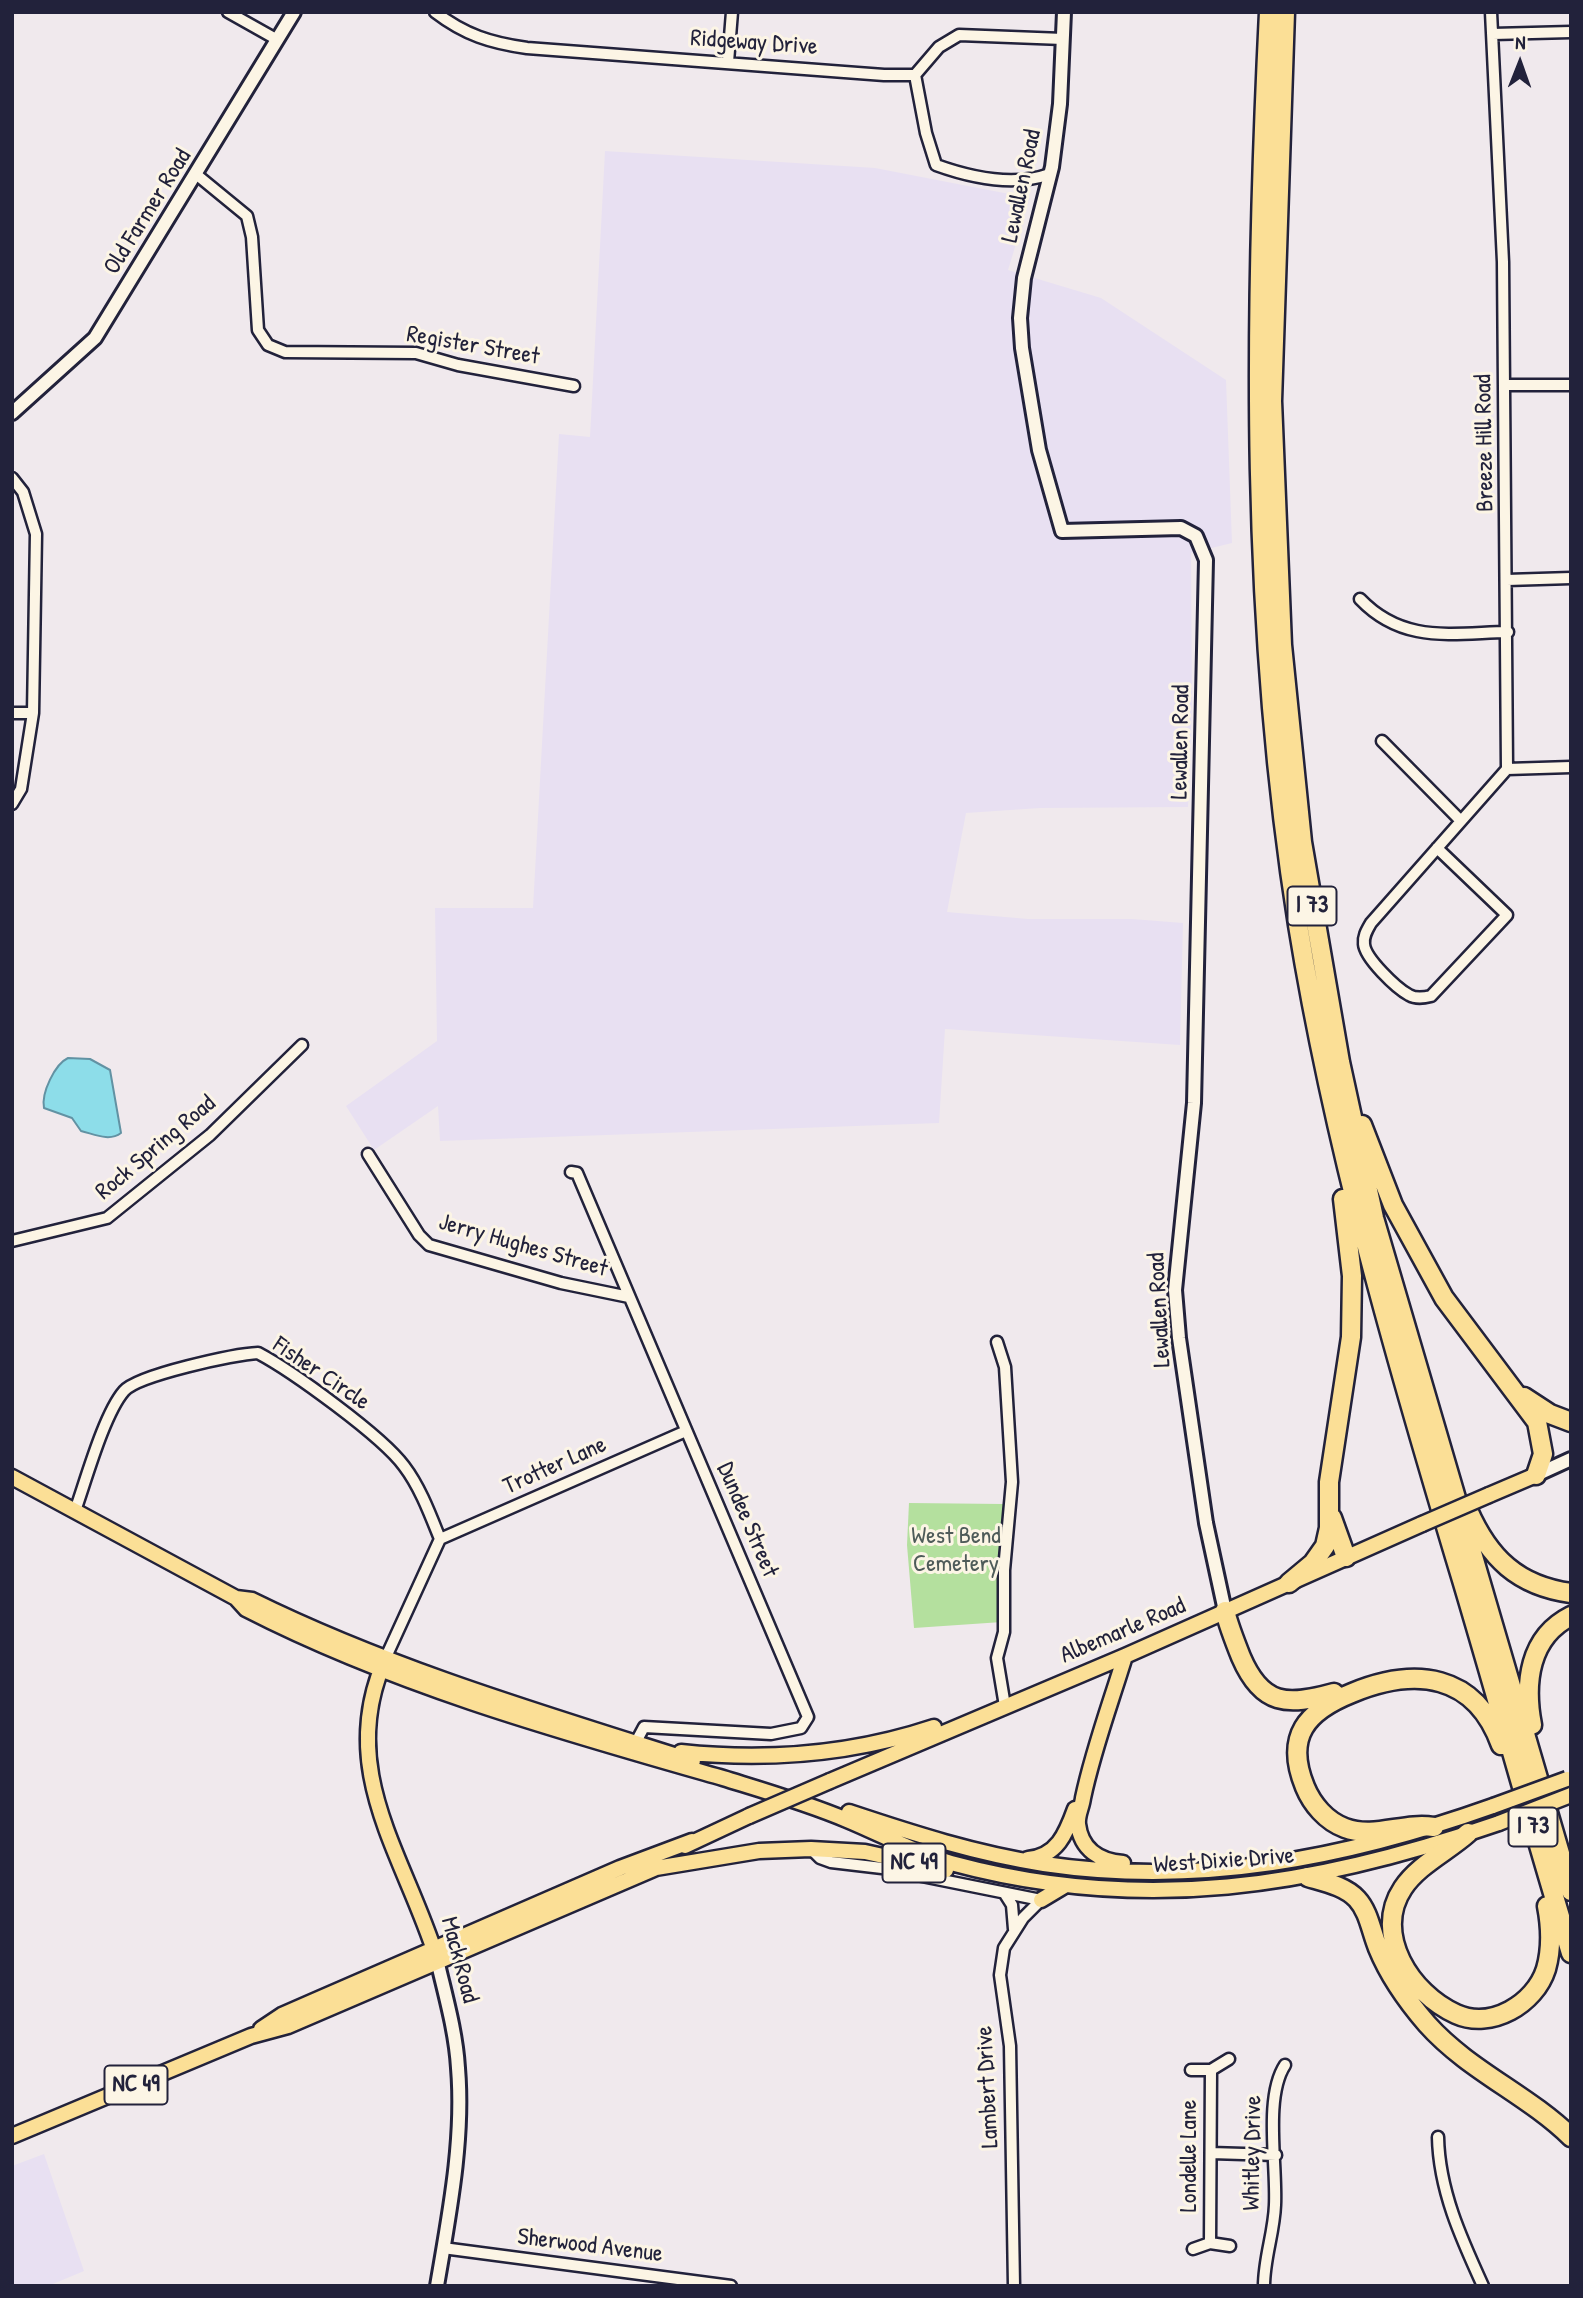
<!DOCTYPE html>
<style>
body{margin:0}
#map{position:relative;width:1583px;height:2298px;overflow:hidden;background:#f0e9ed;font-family:"Patrick Hand",sans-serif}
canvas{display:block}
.frame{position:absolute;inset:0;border:14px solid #22223b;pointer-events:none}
.north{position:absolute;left:1485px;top:28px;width:70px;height:70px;-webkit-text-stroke:5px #fcf5e5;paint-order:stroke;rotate:1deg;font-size:19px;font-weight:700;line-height:28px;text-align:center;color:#22223b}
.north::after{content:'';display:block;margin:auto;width:24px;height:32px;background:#22223b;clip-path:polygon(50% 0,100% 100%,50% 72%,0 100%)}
</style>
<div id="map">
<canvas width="1583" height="2298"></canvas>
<div class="frame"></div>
<div class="north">N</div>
</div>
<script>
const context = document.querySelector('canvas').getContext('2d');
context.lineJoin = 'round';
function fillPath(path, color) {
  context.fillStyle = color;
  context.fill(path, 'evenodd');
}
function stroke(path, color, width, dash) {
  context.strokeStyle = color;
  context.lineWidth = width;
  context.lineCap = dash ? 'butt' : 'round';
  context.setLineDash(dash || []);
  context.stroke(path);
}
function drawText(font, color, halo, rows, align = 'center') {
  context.font = font + ' "Patrick Hand",sans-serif';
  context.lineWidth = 6;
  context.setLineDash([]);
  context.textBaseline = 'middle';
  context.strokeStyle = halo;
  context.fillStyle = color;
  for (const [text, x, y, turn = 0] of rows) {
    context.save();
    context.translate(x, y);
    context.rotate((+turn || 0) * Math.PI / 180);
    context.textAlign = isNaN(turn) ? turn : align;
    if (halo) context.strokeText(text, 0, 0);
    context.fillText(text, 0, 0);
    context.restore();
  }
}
const built = new Path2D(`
 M605,151L875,168L1030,198L1008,270L1101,298L1226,380L1232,543L1191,553L1192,703L1188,807L1040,808L966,813L947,912L1028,919H1132L1183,923L1180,1045L945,1029L939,1123L440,1141L438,1106L374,1150L346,1106L437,1041L435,908H533L559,434L590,437Z
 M44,2154L84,2271L48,2286H12V2166Z`);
const green = new Path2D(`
 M909,1503L1003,1504L1002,1622L914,1628L907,1545Z`);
const water = new Path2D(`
 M68,1058L90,1059L110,1070L121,1133C109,1142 94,1134 81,1131L72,1118L44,1108C41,1093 55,1064 68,1058Z`);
const minor = new Path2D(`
 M228,12L276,39
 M435,12C465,35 491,43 527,48L884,75H915L939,47L959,35L1063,39
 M1493,34L1571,32
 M728,62L732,12
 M915,75L926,133L936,165C972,178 1013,187 1050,174
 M197,175L247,216L252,237L258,330L268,345L285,352L416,353L458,365L574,386
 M1505,385H1571
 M12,478L23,492L36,534L33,713L21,789L12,804
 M1507,580L1571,578
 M1360,599C1403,644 1451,633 1508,632
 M12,713H33
 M1382,741L1461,821
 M1507,769L1571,767
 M1437,848L1507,915L1431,996C1423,998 1416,999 1409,995C1396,988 1365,958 1364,944C1363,936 1367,930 1371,923L1507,769L1503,262L1491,12
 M368,1154L419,1235L429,1245L561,1283L629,1297
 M571,1172L577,1173L808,1717L801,1728L771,1734L644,1727L636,1742
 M12,1241L107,1218L210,1135L302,1045
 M997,1342L1005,1367L1012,1482L1004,1570V1632L997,1658L1005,1706
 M75,1511C86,1480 104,1414 124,1391C138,1375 235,1354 258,1353C292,1371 382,1436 404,1466C420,1487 430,1514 440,1539
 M440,1539L686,1431
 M386,1657L440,1539
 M811,1849L820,1858L831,1862L882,1868L1041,1900
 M1005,1894L1012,1905L1014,1929
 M1191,2070H1211L1229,2059
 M1438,2137C1439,2190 1461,2238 1483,2286
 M1211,2153L1276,2155
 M1210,2243L1211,2070
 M443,2248L731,2286
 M1193,2249L1210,2243L1230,2246
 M1014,2286L1010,2046L1000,1975L1004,1948L1023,1918L1041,1900
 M1264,2286C1264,2258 1274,2233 1275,2205C1277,2165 1264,2097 1285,2065`);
const tertiary = new Path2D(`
 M1064,12L1060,104L1052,167L1024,278L1020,318L1022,348L1039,450L1062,531L1181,528L1196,536L1206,560L1194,1103L1175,1290L1179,1338L1206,1523L1225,1611
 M12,413L95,338L294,12`);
const secondary = new Path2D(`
 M1536,1475L1571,1459
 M437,2286C449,2215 464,2140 458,2068C456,2033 446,1998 438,1964`);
const primary = new Path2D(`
 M12,1477L236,1598L246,1609C396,1686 562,1732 723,1778C765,1791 807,1803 847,1820C881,1834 915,1853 951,1863C1143,1915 1314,1887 1499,1823
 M1489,1495L1536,1475
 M236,1598L252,1600C392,1669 545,1714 693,1761
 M384,1662C337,1771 404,1855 436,1956
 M681,1752C767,1761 853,1754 934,1727
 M830,1781L1125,1656L1422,1524
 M849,1812C912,1833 977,1854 1044,1864C1199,1887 1347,1858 1493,1806
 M685,1846L749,1816
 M1028,1859C1057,1856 1066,1834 1075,1809
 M1123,1863C1100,1861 1081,1850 1078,1824C1077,1815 1082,1807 1083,1798C1093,1750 1111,1702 1125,1656
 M1041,1900L1066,1885
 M261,2029L282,2015L314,2001L620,1868L692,1841
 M12,2136L251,2036L288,2026L656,1868L759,1851L811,1849L865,1852L946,1870`);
const motorway = new Path2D(`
 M1269,12C1254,318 1250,622 1298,925C1334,1148 1397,1364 1462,1580C1499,1704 1533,1829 1571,1953
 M1285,12L1272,401L1282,645L1302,842L1340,1062L1374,1218L1571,1891
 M1362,1125L1393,1205L1444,1298L1537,1422L1543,1454L1536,1475
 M1524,1397L1550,1414L1571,1422
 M1468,1510C1489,1558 1518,1586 1571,1593
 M1332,1518L1346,1557
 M1289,1583L1313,1563L1325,1546L1329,1528V1482L1351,1337L1352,1276L1343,1199
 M1225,1611C1229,1627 1235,1642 1241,1657C1262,1706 1287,1706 1334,1693
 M1532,1725C1524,1683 1529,1637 1571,1616
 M1434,1827C1403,1822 1375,1839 1345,1828C1326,1821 1312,1804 1305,1787C1284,1736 1307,1711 1352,1693C1415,1667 1475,1673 1501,1745
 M1468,1833C1448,1851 1418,1865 1403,1888C1372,1934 1411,1994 1456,2014C1491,2030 1535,2004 1546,1969C1552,1948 1551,1927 1547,1906
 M1308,1877C1325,1882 1345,1886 1357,1899C1369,1912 1371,1931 1378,1948C1389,1975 1408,2002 1427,2024C1469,2071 1527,2094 1571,2137`);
const primaryBridge = new Path2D(`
 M1422,1524L1489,1495
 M1493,1806L1567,1779
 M749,1816L830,1781
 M1499,1823L1571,1795`);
const shields = [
 [1312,906,49],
 [1533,1827,49],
 [914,1863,63],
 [136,2085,63]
];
const shieldNames = [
 ["I 73",1312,906],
 ["I 73",1533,1827],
 ["NC 49",914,1863],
 ["NC 49",136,2085]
];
const streetNames = [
 ["Ridgeway Drive",754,43,4],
 ["Lewallen Road",1022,186,-78],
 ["Old Farmer Road",148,212,-58],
 ["Register Street",473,346,10],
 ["Breeze Hill Road",1485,443,-91],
 ["Lewallen Road",1181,742,-89],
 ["Rock Spring Road",156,1148,-40],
 ["Jerry Hughes Street",523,1246,16],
 ["Lewallen Road",1160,1310,-93],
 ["Fisher Circle",321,1374,34],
 ["Trotter Lane",555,1466,-24],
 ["Dundee Street",747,1520,67],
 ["Albemarle Road",1123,1631,-23],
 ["West Dixie Drive",1224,1861,-4],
 ["Mack Road",459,1960,75],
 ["Lambert Drive",988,2087,-93],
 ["Whitley Drive",1253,2153,-89],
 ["Londelle Lane",1190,2156,-90],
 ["Sherwood Avenue",590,2246,7]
];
const parkNames = [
 ["West Bend",956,1537],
 ["Cemetery",956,1565]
];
fillPath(built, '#e8e0f2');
fillPath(green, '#b4e09e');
fillPath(water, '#8ddde9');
stroke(water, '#6292a3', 2);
stroke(minor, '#22223b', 15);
stroke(tertiary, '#22223b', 18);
stroke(secondary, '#22223b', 18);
stroke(primary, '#22223b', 19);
stroke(motorway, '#22223b', 23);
stroke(minor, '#fcf5e5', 10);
stroke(tertiary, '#fcf5e5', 12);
stroke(secondary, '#fcf5e5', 12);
stroke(primary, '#fbdf96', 14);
stroke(motorway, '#fbdf96', 18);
stroke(primaryBridge, '#22223b', 19, []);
stroke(primaryBridge, '#fbdf96', 14);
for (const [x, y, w] of shields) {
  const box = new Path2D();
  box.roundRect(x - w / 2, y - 19.5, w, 39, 5);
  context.fillStyle = '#fcf5e5';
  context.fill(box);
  stroke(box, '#22223b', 2);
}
drawText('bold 23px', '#22223b', null, shieldNames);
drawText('24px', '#22223b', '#fcf5e5', streetNames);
drawText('24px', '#4e5b59', '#fcf5e5', parkNames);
</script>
